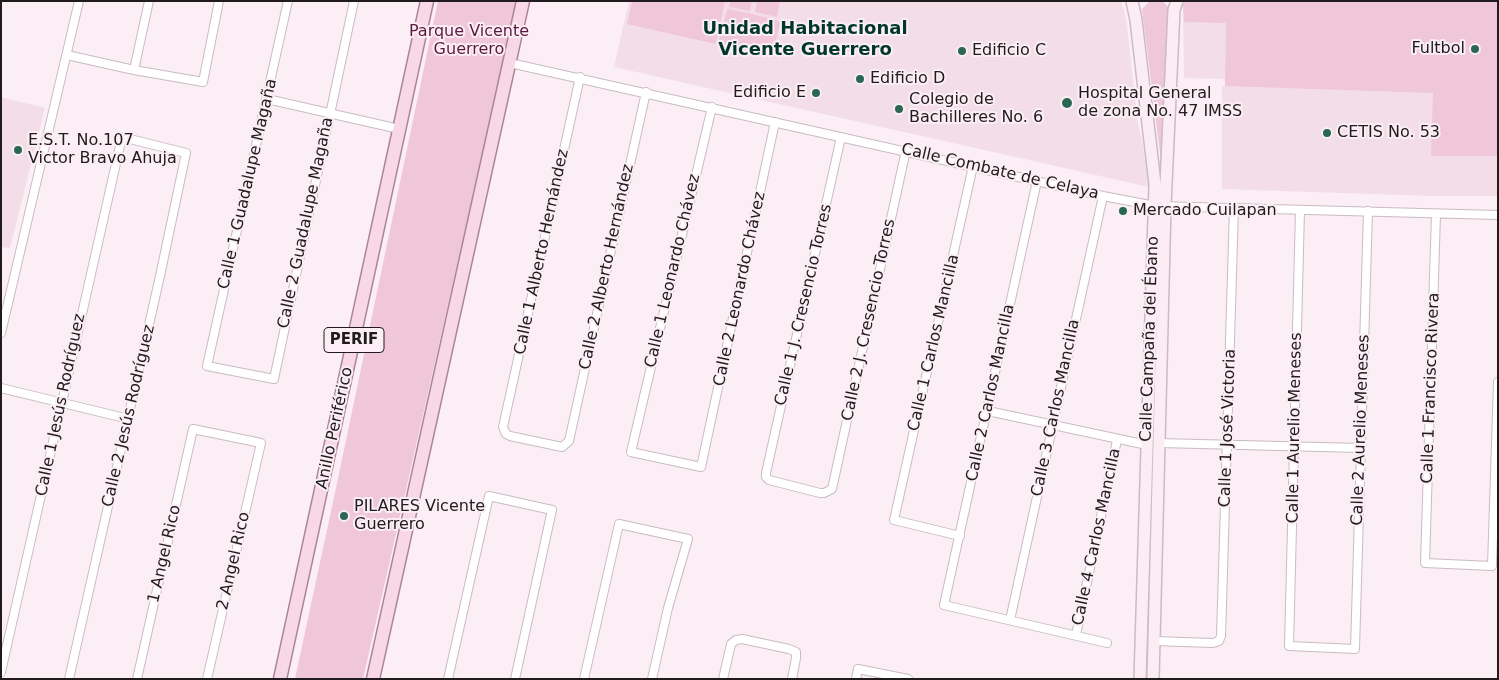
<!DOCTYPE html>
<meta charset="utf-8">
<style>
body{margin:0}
#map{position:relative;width:1499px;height:680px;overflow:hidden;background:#fbeef4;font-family:"DejaVu Sans",sans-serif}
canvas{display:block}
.frame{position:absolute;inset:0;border:2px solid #201b1d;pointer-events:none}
</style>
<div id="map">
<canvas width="1499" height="680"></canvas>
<div class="frame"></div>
</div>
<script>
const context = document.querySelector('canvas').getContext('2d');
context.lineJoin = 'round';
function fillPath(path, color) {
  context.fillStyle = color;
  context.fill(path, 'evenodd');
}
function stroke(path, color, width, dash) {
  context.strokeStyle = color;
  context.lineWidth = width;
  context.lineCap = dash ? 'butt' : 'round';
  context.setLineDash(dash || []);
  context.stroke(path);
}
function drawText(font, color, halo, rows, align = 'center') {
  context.font = font + ' "DejaVu Sans",sans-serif';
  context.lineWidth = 4;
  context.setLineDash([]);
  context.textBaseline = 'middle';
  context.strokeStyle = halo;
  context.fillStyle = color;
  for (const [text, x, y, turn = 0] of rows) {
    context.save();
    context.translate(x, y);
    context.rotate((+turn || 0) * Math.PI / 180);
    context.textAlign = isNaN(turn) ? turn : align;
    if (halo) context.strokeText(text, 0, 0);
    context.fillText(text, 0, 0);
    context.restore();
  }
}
const built = new Path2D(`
 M629,1H1121L1124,10L1127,25L1138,125L1142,139L1149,187L614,67Z
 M1185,1H1498V196H1430L1222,189V86H1225L1226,79L1184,78L1183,5Z
 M1,97L45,108L10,248L1,247Z`);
const green = new Path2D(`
 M438,1H517L363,679H295L336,488Z
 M632,1H725L716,44L627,24Z
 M730,1H752L750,11L729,7Z
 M757,1H780L777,17L755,12Z
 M1150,1H1163L1169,8L1164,185L1142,9Z
 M1185,1H1498V156H1431L1433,93L1225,86L1226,23L1184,22L1183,5Z
 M730,9L777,20L780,23L773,53L771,56L721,45L719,40L727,10Z`);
const street = new Path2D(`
 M288,1L207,366L274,379L354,1
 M67,55L134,70L203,82L219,1
 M510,63L1103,196L1155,206L1498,215
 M134,70L149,1
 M580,77L503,427L506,434L510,436L562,447L569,441L646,92
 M267,99L399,129
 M712,107L631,452L701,467L775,122
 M841,137L766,473V477L769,480L820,493H824L832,489L906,150
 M1037,181L944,605L1107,643
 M1300,210L1289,646L1355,649L1368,211
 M1436,214L1425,563L1492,566L1498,382
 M1,333L79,1
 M1,388L129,419
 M988,411L1147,445
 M1159,443L1361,448
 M960,536L894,520L973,166
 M1010,620L1103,196
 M1076,635L1117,440
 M1154,641L1213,643L1219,641L1221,636L1234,208
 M1,672L122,137L186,153L160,276L69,679
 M137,679L193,429L261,443L207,679
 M448,679L489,496L552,510L515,679
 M584,679L619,524L688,539L668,608L652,679
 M723,679L731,644L736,640L742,639L789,649L796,652V658L792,679
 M856,679L858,669L908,679`);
const secondary = new Path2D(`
 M1132,1L1136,20L1155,184L1140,679
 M1153,679L1165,206L1174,10L1177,1`);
const primary = new Path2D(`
 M280,679L427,1
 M373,679L523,1`);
const markers = [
 [1475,49,5,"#296753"],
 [962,51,5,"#296753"],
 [860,79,5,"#296753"],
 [816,93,5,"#296753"],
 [1067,103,6,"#296753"],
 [899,109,5,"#296753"],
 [1327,133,5,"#296753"],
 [18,150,5,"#296753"],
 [1123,211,5,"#296753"],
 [344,516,5,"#296753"]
];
const shields = [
 [354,340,60]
];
const shieldNames = [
 ["PERIF",354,340]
];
const parkNames = [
 ["Parque Vicente",469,32],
 ["Guerrero",469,50]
];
const poiNames = [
 ["Fultbol",1465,49,"right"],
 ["Edificio C",972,51],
 ["Edificio D",870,79],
 ["Edificio E",806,93,"right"],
 ["Hospital General",1078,94],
 ["de zona No. 47 IMSS",1078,112],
 ["Colegio de",909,100],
 ["Bachilleres No. 6",909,118],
 ["CETIS No. 53",1337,133],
 ["E.S.T. No.107",28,141],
 ["Victor Bravo Ahuja",28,159],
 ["Mercado Cuilapan",1133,211],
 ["PILARES Vicente",354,507],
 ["Guerrero",354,525]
];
const streetNames = [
 ["Calle Combate de Celaya",1000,172,13],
 ["Calle 1 Guadalupe Magaña",248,184,-77],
 ["Calle 2 Guadalupe Magaña",306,223,-78],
 ["Calle 1 Alberto Hernández",542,252,-78],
 ["Calle 2 Alberto Hernández",607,267,-78],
 ["Calle 1 Leonardo Chávez",673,271,-77],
 ["Calle 2 Leonardo Chávez",740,289,-78],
 ["Calle 1 J. Cresencio Torres",804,305,-77],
 ["Calle 2 J. Cresencio Torres",869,320,-78],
 ["Calle Campaña del Ébano",1150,339,-88],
 ["Calle 1 Carlos Mancilla",934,343,-77],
 ["Calle 1 Francisco Rivera",1431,388,-88],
 ["Calle 2 Carlos Mancilla",991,393,-78],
 ["Calle 1 Jesús Rodríguez",61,405,-78],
 ["Calle 3 Carlos Mancilla",1056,408,-78],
 ["Calle 2 Jesús Rodríguez",129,416,-77],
 ["Anillo Periférico",335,428,-78],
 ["Calle 1 José Victoria",1228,428,-88],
 ["Calle 1 Aurelio Meneses",1295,428,-89],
 ["Calle 2 Aurelio Meneses",1361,430,-88],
 ["Calle 4 Carlos Mancilla",1097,537,-78],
 ["1 Angel Rico",165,554,-77],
 ["2 Angel Rico",234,561,-77]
];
const neighbourhoodNames = [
 ["Unidad Habitacional",805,29],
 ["Vicente Guerrero",805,50]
];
fillPath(built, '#f3dee8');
fillPath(green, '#f0c6d9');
stroke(street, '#c9bcc2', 10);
stroke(secondary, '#c9bcc2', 14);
stroke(primary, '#aa8596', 15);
stroke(street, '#fff', 8);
stroke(secondary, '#fcecf3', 11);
stroke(primary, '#f8d8e7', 12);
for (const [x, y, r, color] of markers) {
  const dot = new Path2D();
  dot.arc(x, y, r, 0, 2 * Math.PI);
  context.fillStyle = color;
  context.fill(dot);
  stroke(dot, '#fbeef4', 2);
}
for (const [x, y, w] of shields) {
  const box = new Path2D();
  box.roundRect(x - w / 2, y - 12.5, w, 25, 4);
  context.fillStyle = '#fbeef4';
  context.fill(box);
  stroke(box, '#201b1d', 1);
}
drawText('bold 15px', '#201b1d', null, shieldNames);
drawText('16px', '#5c193f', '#fbeef4', parkNames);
drawText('16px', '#201b1d', '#fbeef4', poiNames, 'left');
drawText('16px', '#201b1d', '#fbeef4', streetNames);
drawText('bold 18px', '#003729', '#fbeef4', neighbourhoodNames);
</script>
